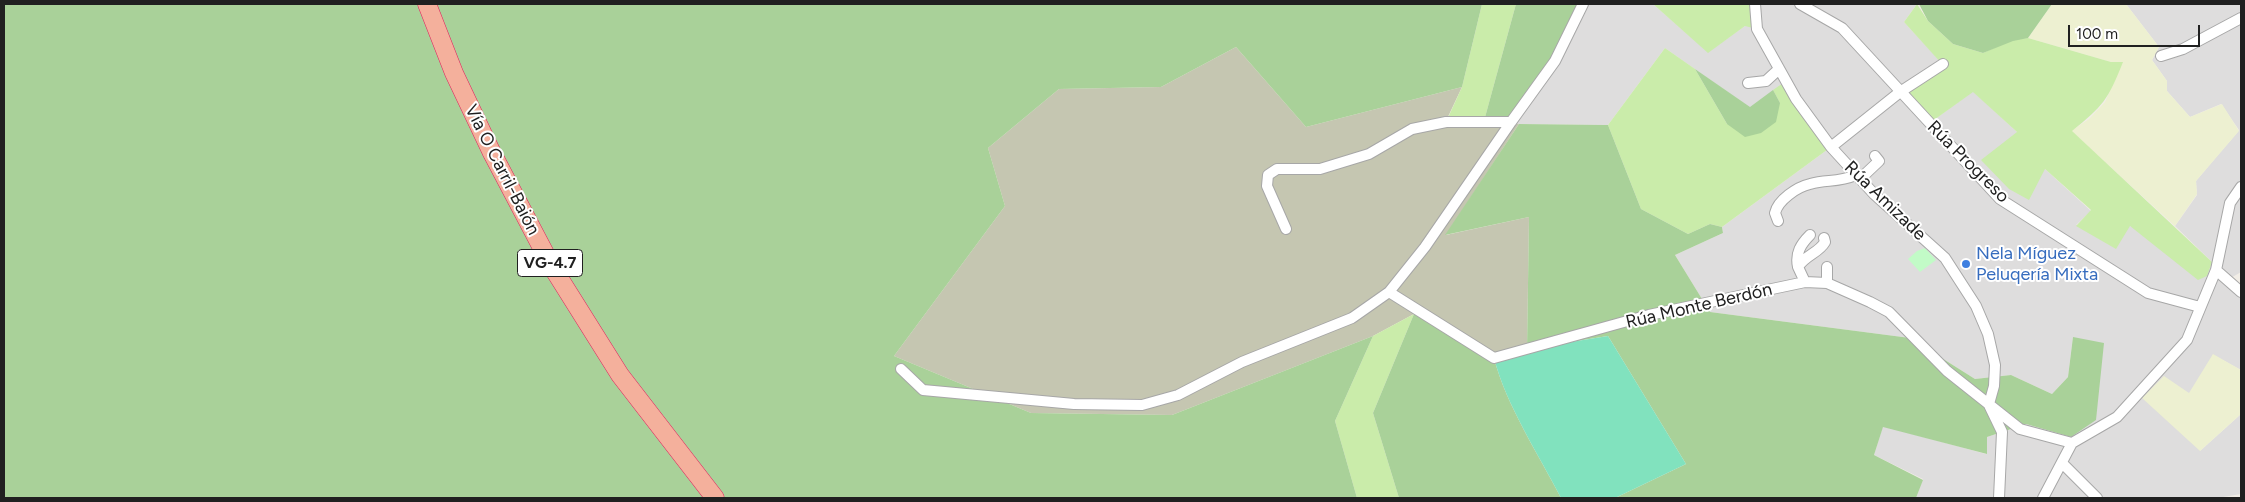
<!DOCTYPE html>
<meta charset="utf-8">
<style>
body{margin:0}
#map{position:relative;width:2245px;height:502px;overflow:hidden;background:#f1ede6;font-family:Figtree,sans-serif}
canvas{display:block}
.frame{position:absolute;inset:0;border:5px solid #202020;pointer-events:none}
.scale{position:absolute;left:2068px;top:25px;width:132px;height:22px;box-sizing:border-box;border:2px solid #202020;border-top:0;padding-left:6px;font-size:15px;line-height:18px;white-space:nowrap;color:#202020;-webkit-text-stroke:4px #fff;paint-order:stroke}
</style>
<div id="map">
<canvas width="2245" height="502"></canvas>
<div class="frame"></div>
<div class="scale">100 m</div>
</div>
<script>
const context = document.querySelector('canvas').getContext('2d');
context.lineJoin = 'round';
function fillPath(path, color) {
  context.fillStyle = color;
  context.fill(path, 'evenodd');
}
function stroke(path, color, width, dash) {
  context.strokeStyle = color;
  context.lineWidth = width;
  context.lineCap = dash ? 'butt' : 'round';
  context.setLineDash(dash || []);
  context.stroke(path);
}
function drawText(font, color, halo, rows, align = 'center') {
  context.font = font + ' Figtree,sans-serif';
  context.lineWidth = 4;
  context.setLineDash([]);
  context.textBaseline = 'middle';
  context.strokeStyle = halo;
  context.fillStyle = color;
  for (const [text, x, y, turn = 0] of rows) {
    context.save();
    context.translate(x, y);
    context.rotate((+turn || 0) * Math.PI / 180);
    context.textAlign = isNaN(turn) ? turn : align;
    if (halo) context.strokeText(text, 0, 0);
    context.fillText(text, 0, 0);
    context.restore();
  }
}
const residential = new Path2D(`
 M1585,4H1653L1708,52L1745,26L1755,4H1917L1904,22L1943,64L1934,120L1973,91L2017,132L2045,169L2091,211L2076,225L2130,226L2212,262L2175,226L2197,195L2196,181L2239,130L2221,104L2190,117L2167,91V81L2152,60L2159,47L2126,4H2241V272L2229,279L2241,292V370L2213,355L2200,451L2241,414V494L2217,498H1916L1923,479L1874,455L1883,426L1986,454L1987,437L2026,424L2071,437L2073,337L2068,377L2052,394L2011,375L1975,379L1910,338L1710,312L1675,255L1723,233L1722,227L1831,147L1750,108L1665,48L1608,125L1519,124L1511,122Z`);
const construction = new Path2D(`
 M1236,47L1306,127L1462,87L1446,121L1511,122L1519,124L1446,235L1529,217L1527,349L1494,358L1414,314L1373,336L1172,415L1031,413L894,356L1005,206L988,148L1059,89L1161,87Z`);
const farmland = new Path2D(`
 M2052,4H2126L2159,47L2152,60L2167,81V91L2190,117L2222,104L2239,131L2196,181L2197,194L2175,226L2071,131L2089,119L2105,102L2122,62H2111L2028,38Z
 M2213,354L2241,370V414L2200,451L2142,398L2164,376L2189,393Z`);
const grass = new Path2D(`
 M1482,4H1516L1484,121L1446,122L1462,87Z
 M1653,4H1755L1757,29L1745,26L1708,53Z
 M1917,4L1928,21L1953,44L1983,53L2013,39L2028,38L2111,62H2123C2108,100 2103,106 2072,131L2212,262L2207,276L2198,280L2130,226L2116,249L2076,226L2091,210L2045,169L2029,200L2009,189L1981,160L2017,132L1973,92L1934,120L1908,91L1942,64L1904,22Z
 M1665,48L1695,69L1727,124L1780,103L1773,90L1786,81L1831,147L1722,227L1710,224L1688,234L1641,209L1608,125Z
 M1414,314L1373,413L1399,498H1357L1335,421L1373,336Z`);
const forest = new Path2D(`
 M4,4H1482L1462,87L1306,127L1236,47L1161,87L1059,89L988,148L1005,206L894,356L1031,413L1172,415L1373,336L1335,421L1357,498H4Z
 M1516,4H1585L1555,61L1511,122L1484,121Z
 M1919,4H2052L2028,38L2013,41L1983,53L1953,44L1928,21Z
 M1695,69L1750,107L1773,90L1780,103L1776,122L1761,133L1745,137L1727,124Z
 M1519,124L1608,125L1641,209L1688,234L1710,224L1722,227L1723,233L1675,255L1710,312L1910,338L1975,379L2011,375L2052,394L2068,377L2073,337L2104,343L2096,420L2071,437L2026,424L1987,437V454L1883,427L1874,455L1923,480L1916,498H1615L1686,464L1608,336L1527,349L1529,217L1445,235Z
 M1414,314L1494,358C1506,405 1539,455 1561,498H1399L1373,413Z`);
const park = new Path2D(`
 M1925,248L1936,260L1920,272L1908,259L1917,251Z`);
const pitch = new Path2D(`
 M1608,336L1686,464L1615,498H1561C1539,455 1506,405 1494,358L1527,349Z`);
const minor = new Path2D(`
 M1755,4L1757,29L1796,99L1831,147L1874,194L1945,258L1976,306L1988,334L1995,365L1994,386L1989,404
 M1800,4L1842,28L2000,199L2148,293L2200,307
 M2161,56L2183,49L2241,18
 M1748,83L1766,81L1779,69
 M1831,147L1900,92L1943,64
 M1860,179L1879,161L1875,156
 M1778,221L1775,213C1778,200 1797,187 1810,184C1827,179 1837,183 1856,175
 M1286,229L1267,186L1268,175L1277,169H1320L1369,154L1412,129L1446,122H1511
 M1798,267C1795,253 1801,244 1810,235
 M1827,267V283
 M2216,270L2241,292
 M1805,282L1798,267C1805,255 1819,253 1825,242L1824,238
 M1389,292L1494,358L1649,315L1805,282L1827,283L1870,302L1889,312L1947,371L2020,429L2072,443
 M901,369L923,390L1074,404L1142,405L1178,395L1242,362L1352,318L1389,292L1425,247L1511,122L1555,61L1583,4
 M1989,405L2002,432L1999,498
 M2072,443L2117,417L2187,340L2216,270L2230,203L2241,187
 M2063,464L2097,498
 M2043,498L2072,443`);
const trunk = new Path2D(`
 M427,4L454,73L491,151L551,265L620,375L715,498`);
const markers = [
 [1966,264,5,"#3f7fe0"]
];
const shields = [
 [550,263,65]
];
const shieldNames = [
 ["VG-4.7",550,263]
];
const streetNames = [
 ["Rúa Progreso",1968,162,45],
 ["Vía O Carril-Baión",502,170,63],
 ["Rúa Amizade",1885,201,44],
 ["Rúa Monte Berdón",1699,306,-13]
];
const shopNames = [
 ["Nela Míguez",1976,254],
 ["Peluqería Mixta",1976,275]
];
fillPath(residential, '#dedddd');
fillPath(construction, '#c5c6b1');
fillPath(farmland, '#edf0d1');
fillPath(grass, '#caecaa');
fillPath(forest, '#a9d199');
fillPath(park, '#c2fbc7');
fillPath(pitch, '#81e2be');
stroke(minor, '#a7a7a7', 12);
stroke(trunk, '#e1205f', 19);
stroke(minor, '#fff', 10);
stroke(trunk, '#f4b09c', 18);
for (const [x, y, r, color] of markers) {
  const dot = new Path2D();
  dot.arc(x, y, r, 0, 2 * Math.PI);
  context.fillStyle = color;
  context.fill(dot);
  stroke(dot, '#fff', 2);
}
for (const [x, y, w] of shields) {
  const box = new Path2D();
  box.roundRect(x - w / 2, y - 13.5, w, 27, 4);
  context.fillStyle = '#fff';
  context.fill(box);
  stroke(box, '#202020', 1);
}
drawText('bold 16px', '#202020', null, shieldNames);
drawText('18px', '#202020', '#fff', streetNames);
drawText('18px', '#366cbe', '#fff', shopNames, 'left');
</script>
